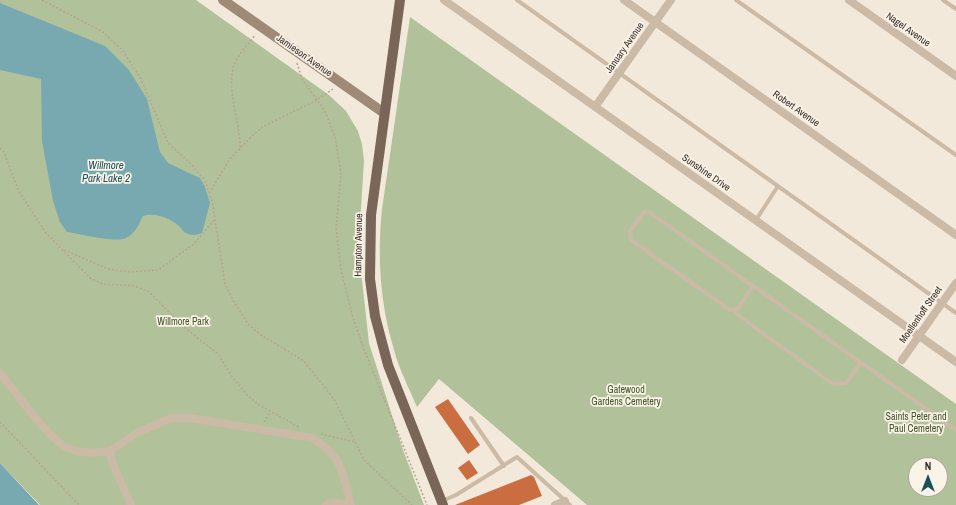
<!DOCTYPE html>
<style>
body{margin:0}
#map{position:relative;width:956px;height:505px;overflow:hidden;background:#f3e9da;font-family:"Archivo Narrow",sans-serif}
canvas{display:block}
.north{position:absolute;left:908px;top:457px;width:40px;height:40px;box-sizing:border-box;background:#faf3e7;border:1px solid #aca49a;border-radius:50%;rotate:0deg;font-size:11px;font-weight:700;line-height:16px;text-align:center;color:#372d27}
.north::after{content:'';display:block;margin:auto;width:14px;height:18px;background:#1b505a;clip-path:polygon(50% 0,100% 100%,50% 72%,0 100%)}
</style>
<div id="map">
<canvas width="956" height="505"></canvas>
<div class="north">N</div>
</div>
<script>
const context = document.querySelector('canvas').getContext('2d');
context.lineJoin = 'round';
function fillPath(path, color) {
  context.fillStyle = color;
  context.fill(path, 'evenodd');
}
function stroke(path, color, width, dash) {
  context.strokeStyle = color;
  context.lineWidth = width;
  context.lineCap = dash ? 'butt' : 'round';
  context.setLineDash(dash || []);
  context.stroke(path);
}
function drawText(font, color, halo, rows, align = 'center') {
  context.font = font + ' "Archivo Narrow",sans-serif';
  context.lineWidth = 3.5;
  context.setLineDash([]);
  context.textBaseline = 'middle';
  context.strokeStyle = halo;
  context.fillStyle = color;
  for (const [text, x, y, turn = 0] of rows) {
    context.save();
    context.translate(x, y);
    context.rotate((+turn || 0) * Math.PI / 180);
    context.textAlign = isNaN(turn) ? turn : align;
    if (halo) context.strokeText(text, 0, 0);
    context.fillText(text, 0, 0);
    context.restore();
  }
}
const green = new Path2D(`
 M0,0H196L329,95L346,111L358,131L362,144L364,161L359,240L360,262L369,343L403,450L424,505H40L0,463Z
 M410,17L956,404V505H587L439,379L417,407C409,388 399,369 394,350C380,304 377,256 382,209ZM916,465H940V489H916Z`);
const water = new Path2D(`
 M0,3L105,46L129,70L147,99L160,152L168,163L200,178L205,187L210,203L202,233C197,235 191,236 186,233C183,232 181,228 179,226C170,218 155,212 143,216C139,224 135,234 126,238C114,243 81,234 67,232L60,222L53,201L42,141L41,79L0,70Z
 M0,463L39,505H40H0Z`);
const building = new Path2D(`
 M448,399L480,445L468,454L435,407Z
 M469,460L478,473L467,480L458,468Z
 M531,475L534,477L542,496L519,505H455Z`);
const path = new Path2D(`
 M42,0L103,32L123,51L141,79L168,143L189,162L204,179L212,200L225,284L234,302L248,324L261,335L304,361L334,399L364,460L412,505
 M297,63L302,79L325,111L335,137L341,174L336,227L341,270L353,318L364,349L427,505
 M240,147C240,122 226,88 234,65C238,54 249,44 255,35
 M0,148L4,152L19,192L46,233L90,278L103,284L135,286L149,292L185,328L218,354L233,378L248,396L259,405L299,427
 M209,193L230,159L253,135L264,126L317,100L333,89
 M64,250L108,269L129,272L158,270L194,244L214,220
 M0,422L79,505
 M264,422L270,412
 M321,434L355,442`);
const lane = new Path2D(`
 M517,0L956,313
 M736,0L956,155
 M943,0L956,9
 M756,220L778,186
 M753,286L738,308L730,310L631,240L630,231L645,211L649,212L956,430
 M734,310L738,315L833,384L846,383L861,363
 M471,418L504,466
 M442,501L456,495L517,457L570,505`);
const street = new Path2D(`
 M444,0L956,362
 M624,0L956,235
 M849,0L956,76
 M595,107L671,0
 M902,360L956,283
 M0,373C14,390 50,441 68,448C82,454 95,453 110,451L112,462L131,505
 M110,451L137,433L171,418H191L312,438C341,454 344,475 351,505
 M326,505L333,502L346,505
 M555,505L565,501`);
const secondary = new Path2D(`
 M223,0L384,113`);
const primary = new Path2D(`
 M400,0L371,215L370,279L375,316L388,365L443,505`);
const streetNames = [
 ["Nagel Avenue",908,30,35],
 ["January Avenue",625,48,-55],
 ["Jamieson Avenue",304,56,35],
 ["Robert Avenue",796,109,35],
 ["Sunshine Drive",706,173,35],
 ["Hampton Avenue",359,245,-89],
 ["Moellenhoff Street",921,315,-55]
];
const parkNames = [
 ["Willmore Park",183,322],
 ["Gatewood",626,390],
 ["Gardens Cemetery",626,402],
 ["Saints Peter and",916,417],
 ["Paul Cemetery",916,429]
];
const waterNames = [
 ["Willmore",106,166],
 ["Park Lake 2",106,179]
];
fillPath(green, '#b1c29a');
fillPath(water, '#78a9b1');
fillPath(building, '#ca6e41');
stroke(path, '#b7a490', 1.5, [2, 2]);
stroke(lane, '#cbbaa6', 4);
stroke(street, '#cbbaa6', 8);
stroke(secondary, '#9f8977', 10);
stroke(primary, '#796658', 10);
drawText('10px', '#372d27', '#faf3e7', streetNames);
drawText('10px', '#42562a', '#faf3e7', parkNames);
drawText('italic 11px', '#1b505a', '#faf3e7', waterNames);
</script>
